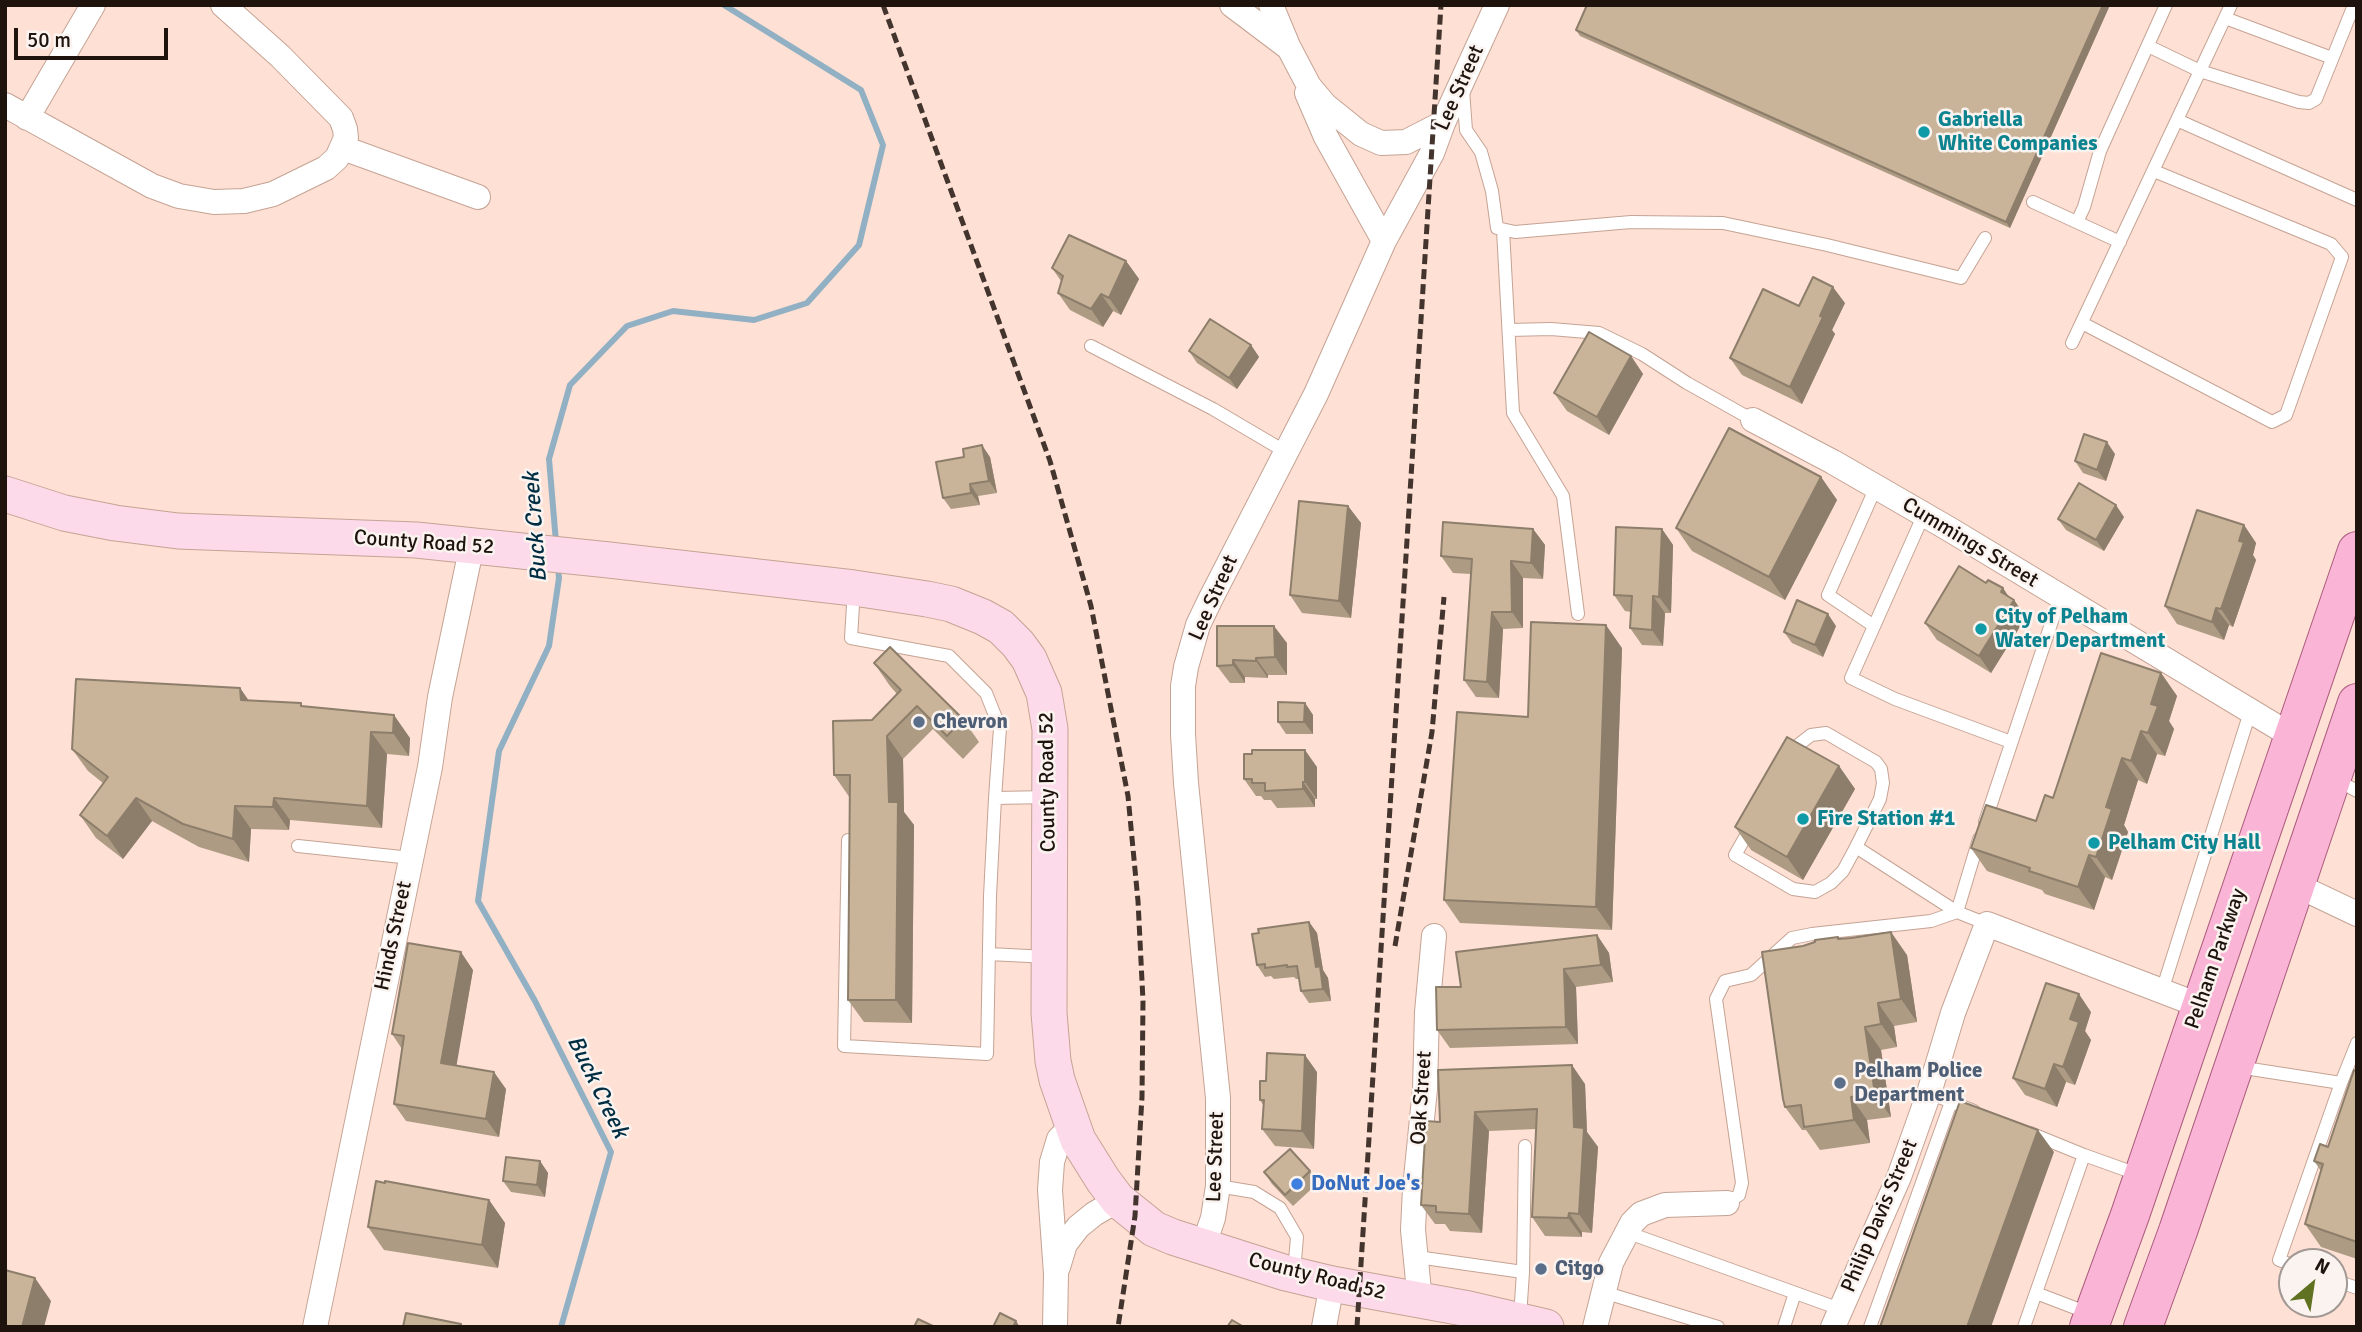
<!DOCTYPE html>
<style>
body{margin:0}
#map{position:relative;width:2362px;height:1332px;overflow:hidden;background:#fee0d4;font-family:Signika,sans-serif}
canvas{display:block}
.frame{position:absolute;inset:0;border:7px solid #1f130e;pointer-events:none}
.north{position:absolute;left:2278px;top:1248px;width:70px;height:70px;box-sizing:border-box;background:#faf3ef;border:2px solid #a29995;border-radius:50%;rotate:29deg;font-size:19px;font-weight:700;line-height:28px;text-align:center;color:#1f130e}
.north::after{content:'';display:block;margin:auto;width:24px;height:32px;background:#607221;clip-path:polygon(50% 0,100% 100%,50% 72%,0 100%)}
.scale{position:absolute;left:14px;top:28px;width:154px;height:32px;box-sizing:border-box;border:4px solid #1f130e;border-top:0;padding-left:9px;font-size:21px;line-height:24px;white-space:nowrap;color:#1f130e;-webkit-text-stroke:5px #faf3ef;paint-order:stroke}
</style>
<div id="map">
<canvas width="2362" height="1332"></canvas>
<div class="frame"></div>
<div class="north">N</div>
<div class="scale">50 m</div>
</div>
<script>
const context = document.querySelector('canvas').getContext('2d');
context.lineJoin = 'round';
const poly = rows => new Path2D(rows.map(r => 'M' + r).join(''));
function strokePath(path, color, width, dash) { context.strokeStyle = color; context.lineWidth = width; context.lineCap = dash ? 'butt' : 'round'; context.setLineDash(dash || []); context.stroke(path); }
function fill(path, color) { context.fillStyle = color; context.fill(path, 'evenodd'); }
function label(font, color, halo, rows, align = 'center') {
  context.font = font + ' Signika,sans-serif'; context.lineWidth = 5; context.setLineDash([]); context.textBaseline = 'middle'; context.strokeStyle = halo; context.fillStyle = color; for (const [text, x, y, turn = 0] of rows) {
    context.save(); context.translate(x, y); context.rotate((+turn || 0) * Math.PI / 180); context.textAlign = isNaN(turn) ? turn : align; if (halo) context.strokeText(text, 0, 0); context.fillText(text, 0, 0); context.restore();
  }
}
strokePath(poly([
 [556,542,549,459,570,385,627,326,673,311,754,320,807,303,859,245,883,145,861,90,724,5],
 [558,567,559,578,549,646,499,751,478,901,535,1001,611,1152,561,1327]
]), '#91b0c3', 6);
const lane = poly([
 [2225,18,2332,58],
 [2148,46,2200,71,2299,102,2309,103,2316,99,2354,5],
 [1463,90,1466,130,1481,152,1492,191,1497,228,1515,232,1631,222,1723,223,1827,245,1961,278,1985,238],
 [2177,120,2357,200],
 [2033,202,2120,242],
 [2077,222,2084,207,2100,151,2166,5],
 [1503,230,1513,413,1563,496,1578,614],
 [2082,323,2272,422,2286,415,2342,257,2331,244,2154,171],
 [1509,330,1551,329,1599,333,1642,354,1687,383,1753,420],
 [2072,343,2231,5],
 [1091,346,1213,409,1286,452],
 [1924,514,1851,678,1895,699,2011,742],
 [854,589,851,638,949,656,986,693,1000,728,995,798,1049,797],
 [1874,626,1828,595,1876,487],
 [1791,756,1797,746,1811,735,1826,733,1876,762,1881,769,1883,783,1880,799,1856,847,1957,912],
 [2335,779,2357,791],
 [1985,822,2060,597],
 [1751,827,1735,855,1793,889,1815,892,1831,883,1843,871,1856,847],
 [1979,839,1957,912,1987,924],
 [848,840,844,1046,987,1054,990,896,995,798],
 [298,846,411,858],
 [989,954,1048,957],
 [2162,991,2250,712],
 [2238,1067,2341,1083,2279,1260,2292,1265],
 [2341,1083,2357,1043],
 [1929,1093,1974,1111],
 [2084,1155,2140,1175],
 [1218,1186,1254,1192,1280,1208,1297,1237,1294,1272],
 [1727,1203,1739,1195,1742,1183,1716,999,1725,981,1751,975,1792,938,1812,934,1931,921,1957,912],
 [1626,1232,1840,1309],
 [1417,1257,1523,1272,1525,1146],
 [2334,1280,2357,1288],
 [1603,1292,1718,1327],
 [2036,1293,2091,1314],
 [1520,1317,1523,1272],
 [1784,1327,1795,1293],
 [1870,1327,1951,1102],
 [2024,1327,2084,1155,2030,1133]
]);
const street = poly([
 [1232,5,1289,48,1309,86,1325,105,1361,134,1381,143,1406,142,1443,123],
 [1271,5,1288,46],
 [1307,93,1326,137,1384,241],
 [5,105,152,186,179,196,214,202,244,201,273,194,326,168,337,158,346,138,345,129,341,118,280,56,223,5],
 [27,118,93,5],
 [343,148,478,197],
 [1753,420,1833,462,1949,529,2292,736],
 [2296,885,2357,914],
 [1203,1247,1213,1218,1218,1186,1218,1098,1186,783,1183,734,1183,686,1186,667,1198,625,1210,600,1316,394,1384,241,1432,153,1443,123,1497,5],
 [1058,1267,1065,1244,1078,1227,1094,1214,1118,1200],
 [1420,1301,1413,1230,1415,1188,1425,1089,1427,1012,1434,936],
 [315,1327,430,767,440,697,472,545],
 [1055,1327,1056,1274,1050,1190,1052,1162,1059,1139,1072,1126],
 [1324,1327,1332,1284],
 [1595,1327,1611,1263,1632,1223,1641,1214,1665,1205,1727,1203],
 [1833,1327,1899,1177,1929,1093,1953,1013,1987,924,2201,1006]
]);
const secondary = poly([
 [5,494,64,513,115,523,178,531,416,540,609,560,854,588,927,599,951,604,983,617,1001,627,1018,644,1029,659,1044,693,1050,729,1049,1013,1053,1061,1057,1080,1078,1140,1103,1180,1118,1200,1154,1229,1173,1237,1286,1273,1332,1284,1469,1309,1546,1327]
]);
const primary = poly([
 [2089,1327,2130,1215,2357,551],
 [2143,1327,2178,1231,2357,703]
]);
strokePath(lane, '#c5a394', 14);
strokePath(street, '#c5a394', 26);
strokePath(secondary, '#c5a394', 37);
strokePath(primary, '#ab5c7e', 40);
strokePath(lane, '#fff', 12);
strokePath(street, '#fff', 24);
strokePath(secondary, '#fddaea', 35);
strokePath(primary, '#fab5d6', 38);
strokePath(poly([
 [883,5,1050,461,1091,606,1128,796,1138,901,1143,1001,1142,1097,1135,1216,1118,1327],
 [1395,946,1432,732,1444,597],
 [1357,1327,1441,5]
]), '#43342e', 5, [10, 5]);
fill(poly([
 [1587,5,2110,5,2010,228,1580,36,1576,30],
 [1126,261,1139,279,1121,315,1113,311,1103,327,1070,310,1058,293,1061,281,1052,268],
 [1845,303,1832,330,1835,334,1802,404,1742,375,1730,358],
 [1251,345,1259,357,1237,389,1197,363,1189,351],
 [1631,356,1643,374,1609,435,1567,411,1554,393],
 [2115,454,2106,481,2083,473,2075,461],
 [990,457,997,493,978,496,980,505,951,509,943,498],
 [1821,477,1837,500,1785,600,1692,551,1676,528],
 [1348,506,1361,523,1351,618,1302,613,1290,595],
 [2124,517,2104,551,2066,530,2058,519],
 [2244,525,2256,543,2253,555,2256,560,2233,627,2229,625,2224,640,2177,624,2165,606],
 [1533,529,1545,545,1543,579,1523,578,1523,628,1503,629,1499,698,1476,697,1464,680,1471,574,1453,573,1441,556],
 [1662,529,1673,545,1671,613,1665,613,1663,646,1642,645,1630,628,1631,612,1625,611,1614,595],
 [1986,583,2003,588,2009,597,2014,600,2026,617,1991,673,1937,640,1925,623],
 [1836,626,1823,657,1792,643,1784,632],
 [1287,643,1287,675,1268,675,1268,678,1245,677,1245,683,1230,683,1217,666],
 [1622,648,1612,930,1460,923,1444,900,1528,717],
 [874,663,963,719,979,742,963,759,933,729,903,759,904,812,914,825,912,1023,864,1022,848,1000,850,798,834,775,872,720,897,694,890,686],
 [2161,673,2177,696,2169,721,2174,729,2165,756,2157,754,2147,784,2138,780,2124,825,2128,832,2112,880,2105,877,2094,910,2045,894,2042,890,1987,871,1971,848,2036,821,2053,798],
 [240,688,249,701,301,703,303,707,410,738,409,756,387,754,382,828,290,820,289,830,251,829,249,862,199,847,152,821,123,859,96,838,80,815,103,783,88,771,72,749],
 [1305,703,1313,715,1313,734,1286,734,1278,722],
 [1839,766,1855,789,1803,880,1751,850,1735,827],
 [1317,767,1317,799,1315,799,1315,807,1277,808,1271,800,1264,800,1261,796,1256,796,1244,779],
 [1309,922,1317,933,1323,970,1328,978,1331,1001,1309,1003,1301,991,1299,979,1296,979,1294,977,1274,979,1271,976,1265,977,1257,965],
 [1597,935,1609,953,1613,982,1576,987,1578,1044,1450,1048,1437,1030,1461,987],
 [1838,937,1839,939,1907,955,1917,1022,1894,1026,1897,1047,1881,1050,1891,1117,1867,1120,1870,1143,1820,1150,1806,1130,1802,1130,1785,1107,1803,946],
 [473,970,456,1065,506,1089,499,1137,406,1121,394,1104,402,1049,392,1034],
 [2091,1012,2085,1031,2091,1040,2075,1085,2066,1082,2057,1107,2025,1095,2013,1078],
 [1438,1070,1585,1084,1587,1132,1598,1147,1592,1233,1582,1232,1582,1237,1545,1236,1532,1217,1536,1129,1489,1131,1482,1233,1450,1231,1445,1224,1435,1224,1421,1205,1440,1122],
 [2357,1071,2357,1259,2321,1247,2305,1224,2321,1171,2314,1161,2328,1147],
 [1317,1072,1314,1149,1275,1146,1262,1129,1263,1105,1260,1100],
 [540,1161,548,1173,545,1197,511,1192,503,1181],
 [1310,1171,1318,1183,1293,1206,1272,1184,1264,1172],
 [489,1200,505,1223,498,1268,384,1250,368,1227]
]), '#ad9b84');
fill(poly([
 [2103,5,2110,5,2010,228,2006,222],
 [1126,261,1139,279,1121,315,1109,298],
 [1833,287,1845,303,1832,330,1835,334,1802,404,1790,387,1820,316],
 [1101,294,1113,311,1103,327,1091,309],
 [1251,345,1259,357,1237,389,1229,378],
 [1631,356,1643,374,1609,435,1597,417],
 [2107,442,2115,454,2106,481,2097,470],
 [982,445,990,457,997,493,989,481],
 [1821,477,1837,500,1785,600,1769,577],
 [970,484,978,496,980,505,971,493],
 [2116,505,2124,517,2104,551,2096,540],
 [1348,506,1361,523,1351,618,1339,601],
 [2244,525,2256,543,2253,555,2256,560,2233,627,2221,609],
 [1533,529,1545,545,1543,579,1531,563],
 [1662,529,1673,545,1671,613,1659,597],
 [1511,561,1523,578,1523,628,1512,612],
 [2003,588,2012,602,2014,600,2026,617,1991,673,1979,656,2001,592],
 [1653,596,1665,613,1663,646,1652,630],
 [2216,608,2229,625,2224,640,2212,622],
 [1492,612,1503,629,1499,698,1487,682],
 [1828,614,1836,626,1823,657,1815,645],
 [1606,625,1622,648,1612,930,1596,907],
 [1274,626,1287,643,1287,675,1275,657],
 [1256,658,1268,675,1268,678,1256,661],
 [1233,660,1245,677,1245,683,1233,665],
 [2161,673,2177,696,2169,721,2174,729,2165,756,2148,733,2151,704],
 [240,688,256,711,241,700],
 [1305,703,1313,715,1313,734,1304,722],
 [394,715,410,738,409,756,393,733],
 [2141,731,2157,754,2147,784,2131,761],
 [371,732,387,754,382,828,367,806],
 [887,736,903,759,904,812,914,825,912,1023,896,1000],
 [1305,750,1317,767,1317,799,1305,782],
 [2122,758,2138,780,2124,825,2128,832,2112,880,2096,857,2106,807],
 [1839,766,1855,789,1803,880,1787,857],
 [1303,782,1315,799,1315,807,1303,789],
 [136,798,152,821,123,859,107,836],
 [274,798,290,820,289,830,273,807],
 [235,806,251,829,249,862,233,839],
 [2089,855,2105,877,2094,910,2078,887],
 [1309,922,1317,933,1323,970,1328,978,1331,1001,1323,989,1316,967],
 [1891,932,1907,955,1917,1022,1901,999],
 [1597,935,1609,953,1613,982,1601,965],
 [461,952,473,970,454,1080,441,1063],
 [1564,969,1576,987,1578,1044,1566,1027],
 [2079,994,2091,1012,2085,1031,2091,1040,2075,1085,2063,1067,2070,1019],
 [1878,1003,1894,1026,1897,1047,1881,1024],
 [1865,1027,1881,1050,1891,1117,1875,1094],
 [1305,1055,1317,1072,1314,1149,1302,1131],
 [2054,1064,2066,1082,2057,1107,2045,1089],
 [1572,1065,1585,1084,1587,1132,1598,1147,1592,1233,1579,1214],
 [494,1072,506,1089,499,1137,486,1119],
 [1851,1097,1867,1120,1870,1143,1854,1120],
 [1475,1112,1489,1131,1482,1233,1469,1214],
 [2038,1130,2054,1152,1991,1327,1967,1327],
 [540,1161,548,1173,545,1197,537,1185],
 [489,1200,505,1223,498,1268,482,1245],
 [1569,1213,1582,1232,1582,1237,1568,1218],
 [35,1278,51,1301,44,1327,22,1327],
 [1016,1321,1020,1327,1013,1327]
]), '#8d7e6b');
const building = poly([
 [1587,5,2103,5,2006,222,1576,30,1587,5],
 [1069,235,1126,261,1109,298,1101,294,1091,309,1058,293,1063,276,1052,268,1069,235],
 [1813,277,1833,287,1820,316,1823,317,1790,387,1730,358,1763,289,1799,306,1813,277],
 [1210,319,1251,345,1229,378,1189,351,1210,319],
 [1589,332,1631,356,1597,417,1554,393,1589,332],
 [1729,428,1821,477,1769,577,1676,528,1729,428],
 [2084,434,2107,442,2097,470,2075,461,2084,434],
 [982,445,989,481,970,484,971,493,943,498,936,462,964,457,963,449,982,445],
 [2079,483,2116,505,2096,540,2058,519,2079,483],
 [1299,501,1348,506,1339,601,1290,595,1299,501],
 [2197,510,2244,525,2239,541,2244,542,2221,609,2216,608,2212,622,2165,606,2197,510],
 [1443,522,1533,529,1531,563,1511,561,1512,612,1492,612,1487,682,1464,680,1472,559,1441,556,1443,522],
 [1616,527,1662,529,1659,597,1653,596,1652,630,1630,628,1632,596,1614,595,1616,527],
 [1959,566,1986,583,1988,580,2003,588,2001,592,2014,600,1979,656,1925,623,1959,566],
 [1797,600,1828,614,1815,645,1784,632,1797,600],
 [1531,622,1606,625,1596,907,1444,900,1457,712,1528,717,1531,622],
 [1217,626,1274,626,1275,657,1256,658,1256,661,1233,660,1233,665,1217,666,1217,626],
 [890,647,963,719,947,736,917,706,887,736,889,802,898,802,896,1000,848,1000,850,775,834,775,833,721,872,720,901,690,874,663,890,647],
 [2101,653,2161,673,2151,704,2158,706,2148,733,2141,731,2131,761,2122,758,2106,807,2112,809,2096,857,2089,855,2078,887,2029,871,2030,868,1971,848,1986,805,2036,821,2045,795,2053,798,2101,653],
 [76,679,240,688,241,700,301,703,301,706,394,715,393,733,371,732,367,806,274,798,273,807,235,806,233,839,183,824,136,798,107,836,80,815,108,777,72,749,76,679],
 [1278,702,1305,703,1304,722,1278,722,1278,702],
 [1787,737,1839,766,1787,857,1735,827,1787,737],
 [1252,750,1305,750,1305,782,1303,782,1303,789,1265,791,1265,783,1252,783,1252,779,1244,779,1244,754,1252,754,1252,750],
 [1309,922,1316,967,1320,966,1323,989,1301,991,1297,966,1287,967,1287,965,1265,968,1265,964,1257,965,1252,934,1259,933,1258,929,1309,922],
 [1891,932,1901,999,1878,1003,1881,1024,1865,1027,1875,1094,1851,1097,1854,1120,1804,1127,1801,1105,1785,1107,1783,1099,1762,952,1803,946,1815,942,1815,940,1838,937,1838,939,1851,938,1891,932],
 [1597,935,1601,965,1564,969,1566,1027,1437,1030,1436,987,1461,987,1456,952,1597,935],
 [408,943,461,952,441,1063,494,1072,486,1119,394,1104,404,1036,392,1034,408,943],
 [2046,983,2079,994,2070,1019,2079,1022,2063,1067,2054,1064,2045,1089,2013,1078,2046,983],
 [1267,1053,1305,1055,1302,1131,1262,1129,1264,1100,1260,1100,1260,1081,1266,1081,1267,1053],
 [1572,1065,1574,1127,1584,1128,1579,1214,1569,1213,1568,1218,1532,1217,1537,1109,1475,1112,1469,1214,1436,1212,1436,1206,1421,1205,1426,1121,1440,1122,1438,1070,1572,1065],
 [2354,1070,2357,1071,2357,1242,2305,1224,2323,1164,2314,1161,2320,1144,2328,1147,2354,1070],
 [1960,1101,2038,1130,1967,1327,1880,1327,1960,1101],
 [1290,1149,1310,1171,1285,1195,1264,1172,1290,1149],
 [506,1157,540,1161,537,1185,503,1181,506,1157],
 [376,1181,385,1183,385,1181,489,1200,482,1245,368,1227,376,1181],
 [5,1270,35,1278,22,1327,5,1327,5,1270],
 [406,1313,461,1324,461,1327,403,1327,406,1313],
 [1000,1313,1016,1321,1013,1327,993,1327,1000,1313],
 [918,1319,935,1327,914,1327,918,1319],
 [1232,1320,1244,1327,1227,1327,1232,1320]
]);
fill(building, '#c9b499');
strokePath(building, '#8d7e6b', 2);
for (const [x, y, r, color] of [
 [1924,132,7,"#0f9aa8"],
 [1981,629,7,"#0f9aa8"],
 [919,722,7,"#5c6f8a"],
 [1803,819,7,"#0f9aa8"],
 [2094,843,7,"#0f9aa8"],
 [1840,1083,7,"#5c6f8a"],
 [1297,1184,7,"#3f7fe0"],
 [1541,1269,7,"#5c6f8a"]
]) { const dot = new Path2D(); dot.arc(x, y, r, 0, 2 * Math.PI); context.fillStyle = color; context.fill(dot); strokePath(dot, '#faf3ef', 2.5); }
label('21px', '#1f130e', '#faf3ef', [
 ["Lee Street",1460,88,-66],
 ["County Road 52",424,543,4],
 ["Cummings Street",1970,543,31],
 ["Lee Street",1214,598,-66],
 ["County Road 52",1048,782,-91],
 ["Hinds Street",394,936,-78],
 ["Pelham Parkway",2216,959,-71],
 ["Oak Street",1422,1098,-86],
 ["Lee Street",1216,1157,-88],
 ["Philip Davis Street",1880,1216,-67],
 ["County Road 52",1317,1277,14]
]);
label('bold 21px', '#0d838f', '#faf3ef', [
 ["Gabriella",1938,120],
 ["White Companies",1938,144],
 ["City of Pelham",1995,617],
 ["Water Department",1995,641],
 ["Fire Station #1",1817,819],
 ["Pelham City Hall",2108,843]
], 'left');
label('bold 21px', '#4e5e75', '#faf3ef', [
 ["Chevron",933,722],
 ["Pelham Police",1854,1071],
 ["Department",1854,1095],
 ["Citgo",1555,1269]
], 'left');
label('bold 21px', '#366cbe', '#faf3ef', [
 ["DoNut Joe's",1311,1184]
], 'left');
label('italic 23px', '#012d42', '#faf3ef', [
 ["Buck Creek",536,527,-94],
 ["Buck Creek",597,1087,64]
]);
</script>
